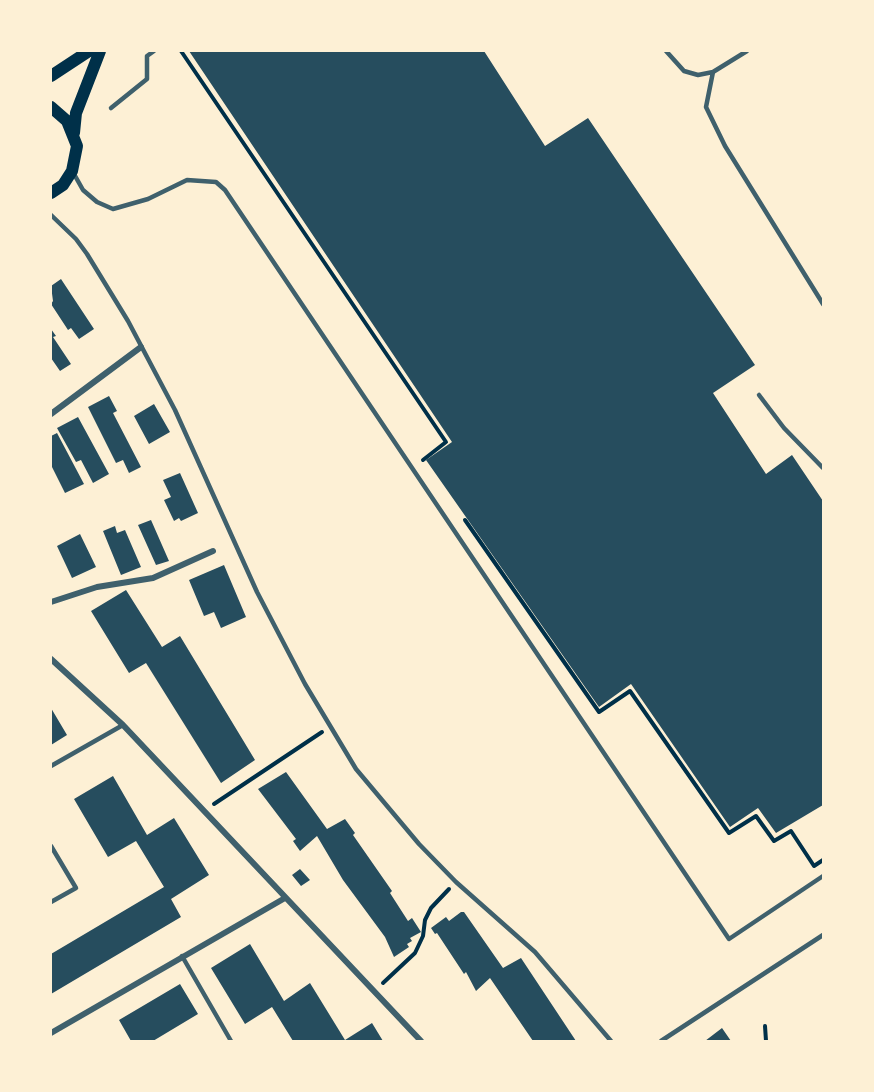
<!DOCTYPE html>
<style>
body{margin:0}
#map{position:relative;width:874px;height:1092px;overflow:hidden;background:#fdf0d5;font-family:Arial,sans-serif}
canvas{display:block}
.frame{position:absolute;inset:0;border:52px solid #fdf0d5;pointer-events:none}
</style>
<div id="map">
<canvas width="874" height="1092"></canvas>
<div class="frame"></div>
</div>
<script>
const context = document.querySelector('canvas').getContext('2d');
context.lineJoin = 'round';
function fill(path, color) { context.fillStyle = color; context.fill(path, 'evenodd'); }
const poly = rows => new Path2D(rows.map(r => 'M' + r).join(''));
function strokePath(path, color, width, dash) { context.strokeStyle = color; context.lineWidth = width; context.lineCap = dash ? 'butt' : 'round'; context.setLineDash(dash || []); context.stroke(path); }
fill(poly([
 [189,51,484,51,545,146,588,118,755,365,713,393,766,474,792,455,823,501,823,805,776,833,758,808,730,827,631,684,599,707,426,460,452,442],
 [61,279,94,329,79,339,71,328,68,330,51,304,53,301,51,286],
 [51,329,56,336,53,337,71,364,60,371,51,358],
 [109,396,117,411,113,413,141,467,129,473,123,460,116,463,88,407],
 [154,404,170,432,149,444,134,416],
 [78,417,109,474,93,483,81,460,76,462,57,428],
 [57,433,84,484,65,493,51,465,51,436],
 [180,473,198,513,181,521,179,518,174,521,164,500,171,497,163,480],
 [151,520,169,561,156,565,138,525],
 [115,526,117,533,125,530,141,567,121,575,103,531],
 [80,534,96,567,72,578,57,546],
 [224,565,246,617,221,628,214,612,204,616,189,580],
 [126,590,162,647,180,636,255,760,221,783,146,663,129,673,91,611],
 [51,708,67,735,51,745],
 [286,772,327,829,345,819,355,833,353,835,392,891,390,893,408,921,412,918,421,932,410,938,412,941,407,944,409,947,394,957,385,937,343,880,317,836,300,851,293,841,296,839,258,789],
 [113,776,147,835,174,818,209,875,171,899,181,917,51,994,51,954,164,887,136,841,108,857,74,799],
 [300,869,310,880,301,886,292,875],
 [461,912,464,912,503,968,521,958,576,1041,533,1041,490,978,476,991,466,972,464,974,437,933,435,934,431,928,446,917,449,921],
 [250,944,284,1001,310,983,345,1040,372,1023,383,1041,293,1041,272,1007,245,1024,211,968],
 [180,984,198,1014,153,1041,131,1041,119,1020],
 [722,1028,731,1041,705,1041]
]), '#264d5e');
strokePath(poly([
 [181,51,446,442,423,460],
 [465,520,599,712,630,691,729,833,756,816,774,841,791,831,814,866,823,860],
 [214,804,322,732],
 [383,983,415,953,423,936,425,920,431,908,449,889],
 [765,1026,766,1041]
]), '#003049', 4);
strokePath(poly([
 [666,51,684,71,698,75,713,72,747,51],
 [713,72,706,107,725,146,823,304],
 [111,108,147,79,147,56,154,51],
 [74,174,83,190,97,202,113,209,148,199,187,180,216,182,225,190,729,939,823,876],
 [51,215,76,239,87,254,128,321,175,410,257,592,305,684,356,769,419,844,456,882,535,952,611,1041],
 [759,395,784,428,823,468],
 [51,766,123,725],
 [51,846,76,888,51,902],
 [182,956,231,1041],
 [661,1041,823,935]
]), '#3f606c', 4.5);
strokePath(poly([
 [51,414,141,347],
 [51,602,97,587,153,578,213,551],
 [51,659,123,725,421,1041],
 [51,1033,285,898]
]), '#3f606c', 6);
strokePath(poly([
 [51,76,89,51],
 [51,107,67,121,77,146,72,171,63,185,51,193],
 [74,133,76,113,100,51]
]), '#003049', 12);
</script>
